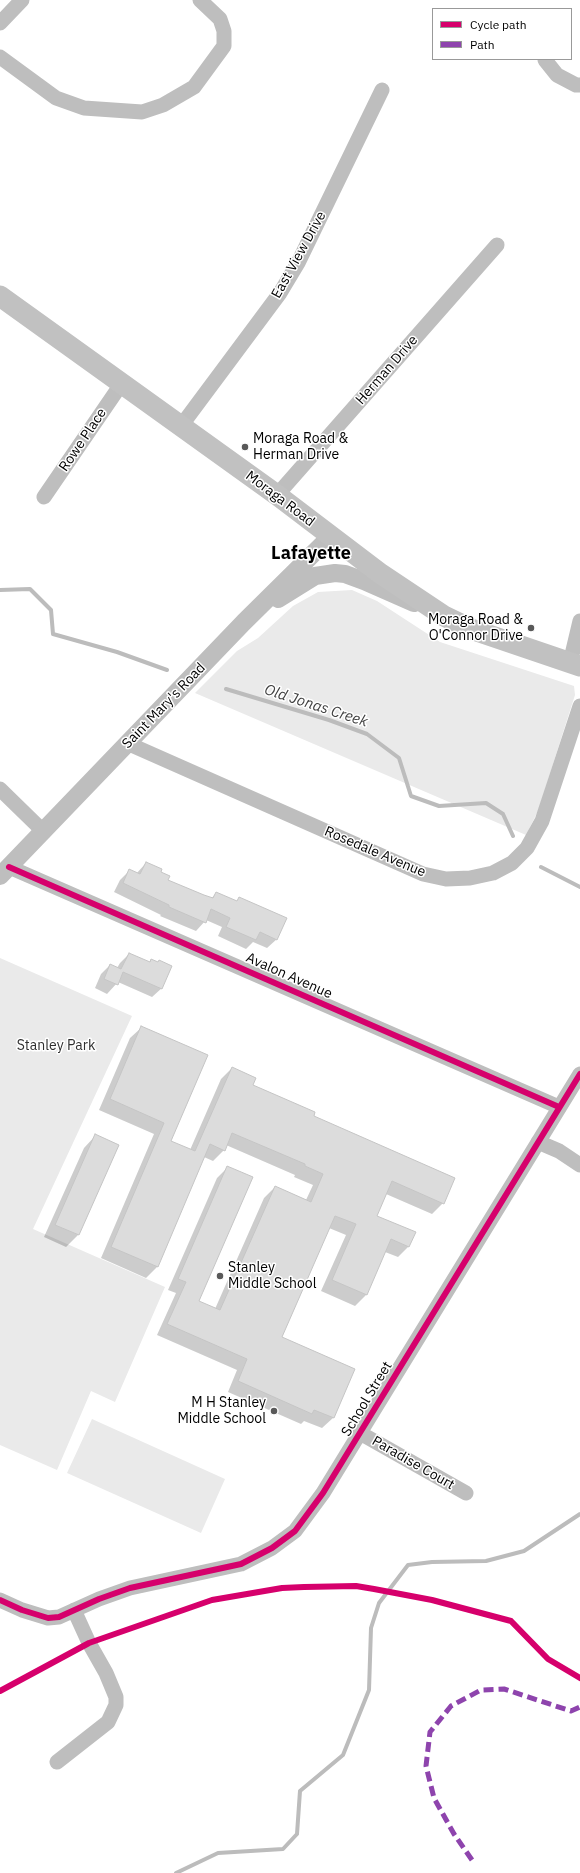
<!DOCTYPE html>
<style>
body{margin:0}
#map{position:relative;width:580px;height:1873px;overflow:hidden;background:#fff;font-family:"IBM Plex Sans",sans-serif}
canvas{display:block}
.legend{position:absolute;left:432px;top:8px;width:140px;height:52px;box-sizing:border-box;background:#fff;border:1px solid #999;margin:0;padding:5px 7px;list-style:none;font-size:12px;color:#000}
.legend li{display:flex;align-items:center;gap:8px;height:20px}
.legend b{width:20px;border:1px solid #999}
</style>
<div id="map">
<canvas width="580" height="1873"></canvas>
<ul class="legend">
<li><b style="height:5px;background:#d6006c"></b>Cycle path</li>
<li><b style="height:5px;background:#8e44ad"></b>Path</li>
</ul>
</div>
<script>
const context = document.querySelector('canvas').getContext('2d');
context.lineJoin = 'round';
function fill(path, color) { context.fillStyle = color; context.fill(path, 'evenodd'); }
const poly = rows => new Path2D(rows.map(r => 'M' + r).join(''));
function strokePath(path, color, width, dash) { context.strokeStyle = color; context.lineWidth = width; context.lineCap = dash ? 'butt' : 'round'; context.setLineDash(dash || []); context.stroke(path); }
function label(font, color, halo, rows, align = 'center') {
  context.font = font + ' "IBM Plex Sans",sans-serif'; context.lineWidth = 3; context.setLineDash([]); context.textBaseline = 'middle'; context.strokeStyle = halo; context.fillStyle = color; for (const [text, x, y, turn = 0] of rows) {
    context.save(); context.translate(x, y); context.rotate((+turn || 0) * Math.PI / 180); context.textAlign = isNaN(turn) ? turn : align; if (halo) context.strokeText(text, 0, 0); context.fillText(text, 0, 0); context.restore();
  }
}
fill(poly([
 [352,590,377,601,440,642,574,686,575,695,538,811,526,835,195,693,237,651,258,638,293,606,318,592],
 [0,958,132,1016,33,1229,165,1287,115,1402,91,1391,57,1470,0,1445],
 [92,1419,225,1479,201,1533,67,1473]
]), '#eaeaea');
fill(poly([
 [146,863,167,880,211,899,216,893,236,902,239,899,277,939,267,948,253,942,246,949,218,936,222,927,206,920,196,931,160,916,161,915,114,892,120,880,129,871,136,874],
 [129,954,149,963,151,960,162,988,152,997,118,982,107,994,95,988,101,974,110,965,117,968,120,963],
 [141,1028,170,1141,190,1150,221,1079,232,1068,252,1086,312,1116,443,1203,432,1214,386,1194,376,1217,409,1246,398,1257,385,1252,366,1295,355,1306,321,1291,346,1235,329,1228,281,1338,354,1369,333,1418,322,1428,304,1421,301,1424,228,1392,237,1370,157,1335,176,1293,168,1290,217,1178,228,1167,198,1301,215,1309,264,1198,275,1187,306,1200,313,1185,294,1177,295,1175,226,1145,224,1150,213,1161,204,1157,157,1267,146,1278,101,1258,154,1134,99,1110,130,1038],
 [96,1135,118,1145,78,1235,66,1247,44,1237,84,1148]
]), '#0003');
strokePath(poly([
 [0,590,30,589,51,610,53,634,117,652,167,670],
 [226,689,329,720,367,734,399,758,411,796,439,806,486,803,503,814,513,836],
 [541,867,580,887],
 [176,1873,218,1853,283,1849,297,1834,300,1791,343,1755,369,1690,371,1628,379,1603,408,1565,432,1562,486,1561,524,1551,580,1514]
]), '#bcbcbc', 4);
const building = poly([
 [146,862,162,869,161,872,170,876,168,880,204,895,213,898,216,892,237,901,239,897,287,918,277,940,260,932,256,940,226,927,230,918,211,909,206,923,169,907,169,905,123,883,129,869,140,874,146,862],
 [129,953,150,962,151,959,158,962,159,960,172,966,162,989,123,972,118,985,104,979,110,964,121,969,129,953],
 [141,1026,208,1055,171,1141,195,1151,232,1067,256,1078,253,1085,315,1112,314,1116,455,1178,444,1204,392,1181,377,1216,416,1232,409,1247,391,1239,367,1295,332,1280,356,1224,335,1216,282,1337,355,1369,334,1418,314,1410,312,1414,238,1381,247,1359,167,1324,186,1282,178,1279,227,1166,253,1177,199,1301,220,1310,275,1186,311,1202,323,1174,305,1166,305,1164,232,1133,225,1151,210,1144,158,1267,111,1247,164,1123,110,1099,141,1026],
 [95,1134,119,1145,79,1235,55,1225,95,1134]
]);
fill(building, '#dcdcdc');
strokePath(building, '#c5c5c5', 1);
strokePath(poly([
 [0,23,22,0],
 [0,57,56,98,84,108,142,112,163,105,194,87,224,46,224,31,220,19,200,0],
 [545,60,557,75,576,85,580,85],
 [181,426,280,293,298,263,382,90],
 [277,495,497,245],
 [44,497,122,383],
 [570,663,580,621],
 [129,744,423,874,446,879,470,878,493,873,512,863,527,848,542,821,580,706],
 [0,789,44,832],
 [9,867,559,1107],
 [538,1142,559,1151,580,1165],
 [360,1433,466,1493],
 [0,1600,22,1610,48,1618,59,1617,99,1599,130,1588,241,1564,272,1548,295,1531,323,1493,580,1074],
 [57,1762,108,1722,116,1705,116,1697,106,1673,89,1643,74,1610]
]), '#bebebe', 15);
strokePath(poly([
 [278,599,315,576,335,573,345,574,364,581,414,603],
 [0,876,244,622,330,537]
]), '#bebebe', 18);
strokePath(poly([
 [0,296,277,495,381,574,444,616,471,629,580,666]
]), '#c1c1c1', 21);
strokePath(poly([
 [472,1860,454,1834,434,1798,426,1766,430,1732,451,1706,481,1690,504,1689,571,1711,580,1707]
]), '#8e44ad', 5, [10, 5]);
strokePath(poly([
 [9,867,559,1107],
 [0,1600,22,1610,48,1618,59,1617,99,1599,130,1588,241,1564,272,1548,295,1531,323,1493,580,1074],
 [0,1691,89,1643,212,1600,282,1588,304,1587,356,1586,374,1589,432,1600,511,1621,548,1659,580,1678]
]), '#d6006c', 6);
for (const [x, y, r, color] of [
 [245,447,4,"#595959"],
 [531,628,4,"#595959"],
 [220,1276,4,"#595959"],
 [274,1411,4,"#595959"]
]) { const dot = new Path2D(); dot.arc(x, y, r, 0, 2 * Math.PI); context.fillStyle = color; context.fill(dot); strokePath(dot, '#fff', 1.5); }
label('14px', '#000', '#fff', [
 ["East View Drive",299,255,-61],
 ["Herman Drive",387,370,-49],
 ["Rowe Place",83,440,-56],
 ["Moraga Road",280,499,37],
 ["Saint Mary's Road",164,706,-46],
 ["Rosedale Avenue",375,852,23],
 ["Avalon Avenue",289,976,24],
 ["School Street",367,1399,-59],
 ["Paradise Court",413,1463,30]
]);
label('14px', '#000', '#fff', [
 ["Moraga Road &",253,439],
 ["Herman Drive",253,455],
 ["Moraga Road &",523,620,"right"],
 ["O'Connor Drive",523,636,"right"],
 ["Stanley",228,1268],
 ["Middle School",228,1284],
 ["M H Stanley",266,1403,"right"],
 ["Middle School",266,1419,"right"]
], 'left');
label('14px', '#2f2f2f', '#fff', [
 ["Stanley Park",56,1046]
]);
label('italic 15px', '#404040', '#fff', [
 ["Old Jonas Creek",316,706,18]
]);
label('bold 18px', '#000', '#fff', [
 ["Lafayette",311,554]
]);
</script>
